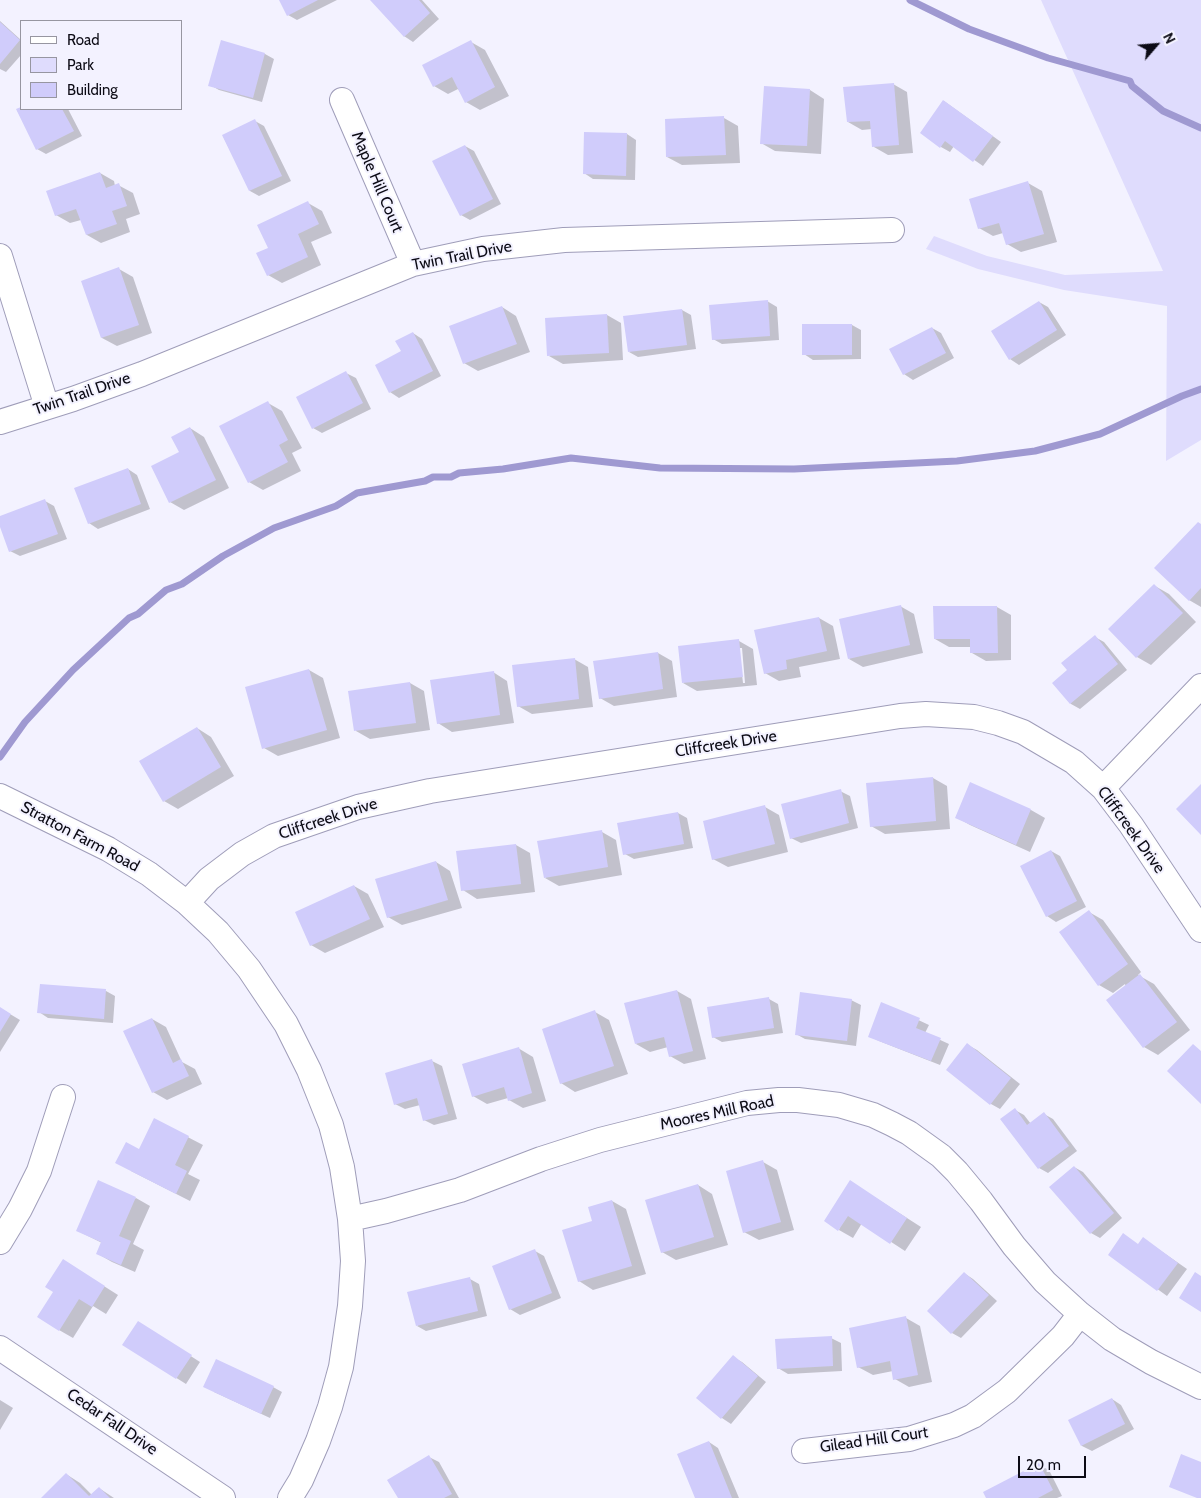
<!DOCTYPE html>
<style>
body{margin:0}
#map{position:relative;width:1201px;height:1498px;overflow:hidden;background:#f3f2ff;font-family:Cabin,sans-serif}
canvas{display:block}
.legend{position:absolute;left:20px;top:20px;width:162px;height:90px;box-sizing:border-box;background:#f3f2ff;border:1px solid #9796a1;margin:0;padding:6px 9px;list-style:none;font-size:15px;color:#0c0b15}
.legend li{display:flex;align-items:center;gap:10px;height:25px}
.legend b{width:25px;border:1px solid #9796a1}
.north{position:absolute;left:1131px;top:20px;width:50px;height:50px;-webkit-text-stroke:4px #f3f2ff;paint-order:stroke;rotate:63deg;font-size:14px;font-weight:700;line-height:20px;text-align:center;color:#0c0b15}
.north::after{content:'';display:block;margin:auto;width:18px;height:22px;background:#0c0b15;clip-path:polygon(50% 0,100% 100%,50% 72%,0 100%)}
.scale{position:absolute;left:1018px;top:1456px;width:68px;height:22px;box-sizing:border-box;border:2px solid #0c0b15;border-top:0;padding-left:6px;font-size:15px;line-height:18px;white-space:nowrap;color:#0c0b15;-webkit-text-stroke:4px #f3f2ff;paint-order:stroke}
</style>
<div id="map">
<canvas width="1201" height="1498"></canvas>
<ul class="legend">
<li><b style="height:6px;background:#fff"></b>Road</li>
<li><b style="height:14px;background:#dfdcfd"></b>Park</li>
<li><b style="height:14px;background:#d0ccfb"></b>Building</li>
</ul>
<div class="north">N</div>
<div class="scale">20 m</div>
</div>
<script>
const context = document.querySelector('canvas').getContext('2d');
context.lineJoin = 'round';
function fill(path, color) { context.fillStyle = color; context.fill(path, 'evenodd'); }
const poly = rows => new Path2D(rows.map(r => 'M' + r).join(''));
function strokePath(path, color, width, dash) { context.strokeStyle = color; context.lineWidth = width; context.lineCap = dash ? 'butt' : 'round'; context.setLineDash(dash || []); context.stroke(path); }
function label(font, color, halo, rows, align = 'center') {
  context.font = font + ' Cabin,sans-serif'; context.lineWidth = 4; context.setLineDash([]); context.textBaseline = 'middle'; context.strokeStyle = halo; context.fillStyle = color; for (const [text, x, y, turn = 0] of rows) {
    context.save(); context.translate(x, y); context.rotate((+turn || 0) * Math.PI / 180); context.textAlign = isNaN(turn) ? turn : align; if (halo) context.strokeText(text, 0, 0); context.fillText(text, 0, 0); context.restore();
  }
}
fill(poly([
 [1041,0,1201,0,1201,440,1166,461,1167,306,1064,290,978,269,926,249,934,236,987,256,1065,275,1163,271]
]), '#dfdcfd');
fill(poly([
 [280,0,337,0,297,20,288,15],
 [371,0,422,0,439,19,413,42,404,36],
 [0,21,21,40,21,55,6,72,0,69],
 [222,42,265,54,274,59,262,102,219,90,210,85],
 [471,42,485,50,509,96,480,110,466,102,458,89,448,94,434,86],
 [893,84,907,92,913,153,888,155,874,147,872,129,862,130,848,122],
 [810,90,824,99,821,154,775,151,761,143],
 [944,101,1001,142,983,166,954,146,950,152,941,147],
 [21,108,68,109,82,136,46,154,37,149,17,110],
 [724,118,738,126,740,163,682,165,667,157],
 [255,121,264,126,291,181,259,196,250,191,223,136],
 [627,134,636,140,635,180,593,179,584,173],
 [465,146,474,151,501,204,470,220,461,215],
 [100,173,114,181,115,186,118,185,133,193,140,214,126,219,130,232,101,243,87,235,81,220,70,223,56,215],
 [1028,183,1042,191,1057,242,1021,252,1007,244,1003,233,993,236,979,228],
 [308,203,322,211,332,233,311,242,321,265,282,283,268,275,269,248],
 [119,269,133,277,152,333,117,346,102,338,82,282],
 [767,301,777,307,779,340,722,344,713,339],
 [1039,302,1048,307,1066,335,1019,365,1010,359],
 [502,307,516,316,530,352,478,371,464,363],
 [682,310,691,315,696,349,638,357,629,352],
 [607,315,621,323,623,360,563,364,549,356],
 [852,325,861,330,861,359,813,360,804,354],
 [932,328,941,333,954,358,913,380,904,374],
 [413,333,422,339,441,376,399,398,390,392,402,352],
 [346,373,356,378,371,409,322,433,313,428],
 [268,403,282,411,302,448,292,453,301,471,263,490,249,482],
 [190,428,204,437,229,488,184,510,170,502,181,453],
 [128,469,137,475,150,509,98,529,89,523],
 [45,501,54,506,67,539,20,556,10,551,0,523,0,517],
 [1201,525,1201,607,1189,600],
 [1155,586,1169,594,1196,622,1151,665,1137,657,1110,629],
 [900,606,914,614,923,653,863,667,849,659],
 [997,607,1011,615,1011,660,986,661,972,653,972,647,949,647,935,639],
 [819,618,833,626,840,659,799,667,801,677,779,681,765,673],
 [1095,637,1104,642,1127,670,1080,709,1071,704,1054,683,1069,670],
 [739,641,753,649,757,685,697,691,683,683],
 [739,648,742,648,745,683,743,683],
 [658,653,672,661,677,697,614,706,600,698],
 [574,659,588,667,593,707,532,714,518,706],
 [309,670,323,678,340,738,278,756,264,748],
 [493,672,507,681,514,723,452,732,438,723],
 [410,683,424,691,430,730,370,739,356,731,350,692],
 [197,728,211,737,234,776,178,809,164,801],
 [933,778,947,786,950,829,885,834,871,826,867,784],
 [971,784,1031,810,1045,818,1030,852,970,825,956,817],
 [840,791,850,796,858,828,801,843,791,838],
 [765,807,779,815,788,852,728,867,713,859],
 [678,813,687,818,693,848,634,859,625,854],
 [602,832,616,840,622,875,559,886,545,878],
 [516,845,530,853,535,892,477,899,463,890],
 [1051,851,1060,856,1086,907,1056,922,1047,916],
 [436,862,450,871,462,908,402,925,388,917],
 [354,886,368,894,384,927,325,953,311,945],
 [1089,912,1103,920,1141,972,1138,975,1154,984,1190,1030,1158,1055,1144,1047,1125,984,1113,993,1099,985],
 [106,991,115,996,113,1023,48,1018,39,1012],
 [677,991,691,999,706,1059,684,1064,670,1056,668,1047,650,1052,636,1044],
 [769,999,778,1004,783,1033,722,1042,713,1037],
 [851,1000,861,1005,856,1046,805,1039,796,1034],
 [882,1003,929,1025,925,1033,949,1044,940,1065,879,1041,869,1036],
 [0,1008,20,1020,0,1052],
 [595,1012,609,1020,628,1074,575,1092,561,1083],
 [152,1019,166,1027,182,1062,195,1069,202,1084,167,1100,153,1092],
 [968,1045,977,1050,1020,1084,1000,1109,991,1104,948,1070],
 [518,1048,533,1057,546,1101,523,1108,509,1100,508,1098,487,1104,473,1096],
 [432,1061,442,1066,457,1119,434,1125,424,1120,420,1105,405,1109,395,1104],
 [1015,1110,1024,1115,1031,1124,1044,1114,1053,1119,1077,1151,1048,1173,1039,1168],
 [155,1120,203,1145,188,1174,200,1180,190,1201,131,1171],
 [763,1162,777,1170,794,1230,759,1240,744,1232],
 [1074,1167,1083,1172,1122,1218,1100,1238,1091,1233],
 [851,1182,921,1227,905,1251,862,1223,853,1238,839,1230],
 [698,1185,712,1194,728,1245,676,1260,662,1252],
 [136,1198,150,1206,133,1244,144,1250,135,1272,112,1262,98,1254,102,1243,78,1231],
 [612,1201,626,1209,646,1274,593,1290,579,1281],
 [1144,1239,1187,1269,1167,1296,1109,1254,1139,1245],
 [535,1251,544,1256,561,1298,520,1315,510,1309],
 [77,1269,118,1295,106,1314,93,1306,73,1338,59,1330],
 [964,1273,973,1279,997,1301,961,1338,952,1333],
 [470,1279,479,1284,487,1316,426,1331,417,1326],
 [906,1318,920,1326,932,1382,909,1387,895,1379,893,1371,873,1375,858,1367],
 [147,1328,200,1362,186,1384,124,1345],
 [831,1338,841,1343,842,1371,788,1374,778,1368],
 [733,1357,742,1362,766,1382,731,1424,722,1418,698,1398],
 [273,1387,282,1392,270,1418,214,1392],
 [1112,1399,1121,1405,1134,1429,1092,1451,1082,1446,1070,1421],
 [0,1400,13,1408,0,1430],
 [709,1442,718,1448,739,1498,696,1498],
 [429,1457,439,1462,459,1498,399,1498],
 [1039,1465,1049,1470,1062,1496,1057,1498,987,1498],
 [66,1474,80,1483,92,1495,99,1488,114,1498,43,1498]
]), '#0003');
strokePath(poly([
 [910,0,969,29,1048,58,1130,81,1132,86,1163,111,1201,128],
 [0,757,25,722,73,670,129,618,138,614,166,590,182,584,223,556,274,528,336,506,357,493,425,481,433,477,451,477,459,473,503,469,571,458,660,468,794,469,957,461,1035,451,1100,434,1182,396,1201,389]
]), '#9f99d1', 7);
fill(poly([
 [279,0,318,0,287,16],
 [370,0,419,0,430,13,404,37],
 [0,22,20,40,0,64],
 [221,40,265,53,253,98,208,86],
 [471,40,495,87,465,103,452,77,433,87,422,65],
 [894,83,899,145,872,147,870,121,847,122,843,87],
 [764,86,810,89,807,146,760,144],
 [943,100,993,136,973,162,945,141,940,148,920,133],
 [21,107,21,109,62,109,74,131,36,150,16,109],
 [724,116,726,155,666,157,665,119],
 [255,119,282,176,249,191,222,135],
 [584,132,627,133,626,176,583,174],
 [465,145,493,199,460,216,432,161],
 [100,172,106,188,119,183,127,206,112,211,117,224,86,235,76,209,55,216,46,191],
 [1028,181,1044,234,1006,245,999,223,978,229,969,199],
 [308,201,319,224,298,234,308,257,267,276,256,253,268,248,257,225],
 [119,267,139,325,101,338,81,281],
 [768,300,770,336,712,340,709,305],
 [1039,301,1057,330,1009,360,991,331],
 [502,306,517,344,463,364,449,326],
 [682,309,687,345,628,352,623,316],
 [607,314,609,353,547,356,545,318],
 [802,324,852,324,852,355,802,355],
 [932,327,946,353,903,375,889,349],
 [413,332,433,371,389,393,375,365,401,351,395,341],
 [346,371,363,403,312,429,296,397],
 [268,401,288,440,279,445,288,462,248,483,219,426],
 [190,427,216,480,169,503,151,466,179,452,171,437],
 [128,468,141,504,88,524,74,488],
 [45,499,58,534,9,552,0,527,0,516],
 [1198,522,1201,524,1201,588,1189,601,1154,568],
 [1154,584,1183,613,1136,658,1108,629],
 [901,605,910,645,848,659,839,619],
 [933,606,997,606,998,653,970,653,970,639,934,639],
 [819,617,827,651,786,660,787,669,764,674,754,630],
 [1095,635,1118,664,1070,704,1052,683,1067,670,1061,663],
 [739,639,743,677,682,683,678,646],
 [658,652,663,689,599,699,593,661],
 [575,658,579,699,517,707,512,665],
 [309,669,327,730,262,749,245,687],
 [494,671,500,715,437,724,430,680],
 [410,682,416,723,354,731,348,691],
 [197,727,221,767,163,802,139,761],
 [933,777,936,821,870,827,866,783],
 [970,782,1031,809,1016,845,955,818],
 [1201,784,1201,835,1176,809],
 [841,789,849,823,790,839,781,804],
 [765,805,775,844,712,860,703,821],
 [678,812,684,844,623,855,617,823],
 [602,830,608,867,544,878,537,841],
 [516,844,521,884,461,891,456,851],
 [1051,850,1077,901,1046,917,1020,866],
 [436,861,448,900,387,918,375,879],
 [354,885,370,919,310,946,295,912],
 [1089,910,1128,964,1098,986,1059,932],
 [1140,974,1177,1022,1143,1048,1106,1000],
 [40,984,106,989,104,1019,37,1013],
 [677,990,693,1051,669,1057,664,1037,635,1044,624,1003],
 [800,992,852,999,847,1041,795,1035],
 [769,997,774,1028,712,1038,707,1007],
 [881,1002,920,1018,916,1028,941,1038,931,1061,868,1037],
 [0,1007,11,1014,0,1032],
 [595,1010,614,1066,560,1084,542,1029],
 [152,1018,173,1063,181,1059,189,1076,152,1093,123,1031],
 [967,1043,1011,1078,990,1105,946,1070],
 [1193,1044,1201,1051,1201,1104,1167,1071],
 [519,1047,532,1093,508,1101,504,1087,472,1097,462,1064],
 [432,1059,448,1114,423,1121,417,1098,394,1105,385,1073],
 [1015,1108,1027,1125,1044,1112,1069,1146,1038,1169,1000,1119],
 [154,1118,189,1136,175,1165,187,1171,176,1194,115,1163,126,1142,139,1149],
 [763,1160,781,1222,743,1233,726,1171],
 [1074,1166,1114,1213,1090,1234,1049,1187],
 [98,1180,136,1197,119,1236,131,1241,121,1265,96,1254,101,1242,76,1231],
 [850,1180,907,1218,890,1244,848,1216,838,1231,824,1221],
 [698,1184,714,1237,661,1253,645,1200],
 [612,1200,632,1266,578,1282,562,1230,592,1221,588,1207],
 [1123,1233,1138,1244,1143,1237,1178,1263,1157,1291,1108,1255],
 [535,1249,552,1293,509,1310,492,1266],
 [63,1259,105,1286,92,1307,79,1299,59,1331,37,1317,53,1292,45,1287],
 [964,1272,989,1295,951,1334,927,1311],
 [1195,1272,1201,1276,1201,1312,1179,1298],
 [470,1277,478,1311,416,1326,407,1292],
 [906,1316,918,1375,893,1380,890,1361,857,1368,849,1328],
 [138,1321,192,1355,176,1379,122,1345],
 [832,1336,833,1366,777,1369,775,1339],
 [733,1355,758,1376,721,1419,696,1398],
 [216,1359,274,1386,261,1414,203,1387],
 [1112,1398,1125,1424,1081,1446,1068,1420],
 [709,1441,732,1498,695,1498,677,1454],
 [1181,1454,1201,1462,1201,1498,1197,1498,1169,1487],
 [429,1455,452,1494,444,1498,398,1498,387,1480],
 [1039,1463,1053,1490,1038,1498,986,1498,983,1492],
 [66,1473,89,1496,99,1487,110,1498,41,1498]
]), '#d0ccfb');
const street = poly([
 [342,100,413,264],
 [0,256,47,407],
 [0,422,73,399,142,374,413,264,483,249,564,240,892,230],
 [1103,788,1201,686],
 [0,796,108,849,149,874,187,903,218,932,249,969,286,1024,309,1070,331,1125,342,1167,350,1219,353,1261,350,1306,341,1367,330,1407,318,1441,301,1480,290,1498],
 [187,903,209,879,242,854,274,836,358,807,430,791,900,716,926,714,974,717,998,723,1023,732,1074,762,1103,788,1131,825,1201,930],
 [350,1219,386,1211,460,1190,541,1159,600,1140,747,1103,779,1100,798,1100,839,1105,873,1115,892,1124,909,1133,941,1156,957,1172,981,1201,1014,1246,1045,1282,1080,1314,1112,1339,1151,1362,1201,1387],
 [0,1242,20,1209,39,1171,63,1097],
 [0,1348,223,1498],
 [804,1451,909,1439,954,1425,973,1416,1007,1391,1063,1336,1080,1314]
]);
strokePath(street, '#9f9db9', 26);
strokePath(street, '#fff', 24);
label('16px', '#0c0b15', '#f3f2ff', [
 ["Maple Hill Court",377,182,67],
 ["Twin Trail Drive",462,256,-11],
 ["Twin Trail Drive",82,394,-19],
 ["Cliffcreek Drive",726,744,-9],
 ["Cliffcreek Drive",328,819,-18],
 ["Cliffcreek Drive",1131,830,54],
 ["Stratton Farm Road",80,837,28],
 ["Moores Mill Road",717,1113,-12],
 ["Cedar Fall Drive",112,1422,34],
 ["Gilead Hill Court",874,1440,-8]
]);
</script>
